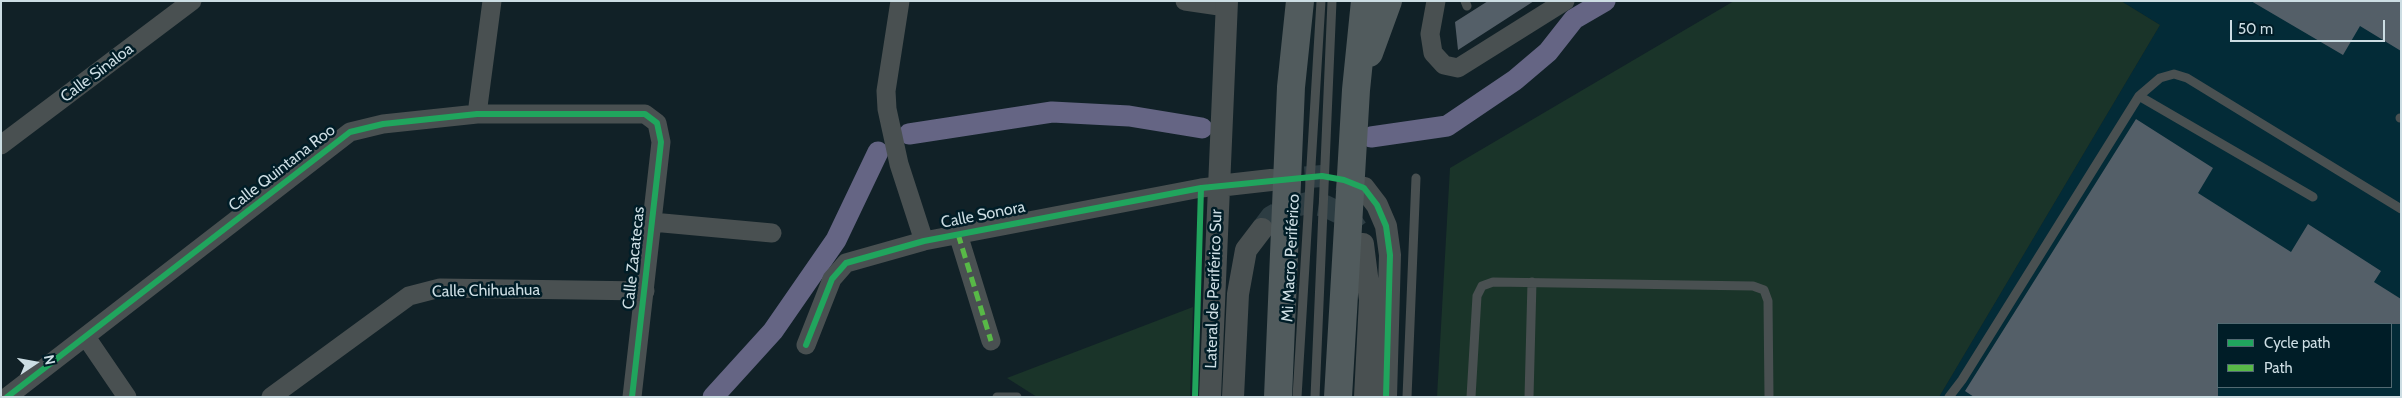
<!DOCTYPE html>
<meta charset="utf-8">
<style>
body{margin:0}
#map{position:relative;width:2402px;height:398px;overflow:hidden;background:#112127;font-family:Cabin,sans-serif}
canvas{display:block}
.frame{position:absolute;inset:0;border:2px solid #ccdde3;pointer-events:none}
.legend{position:absolute;left:2217px;top:323px;width:175px;height:65px;box-sizing:border-box;background:#001d27;border:1px solid #526a72;margin:0;padding:6px 9px;list-style:none;font-size:15px;color:#ccdde3}
.legend li{display:flex;align-items:center;gap:10px;height:25px}
.legend b{width:25px;border:1px solid #526a72}
.north{position:absolute;left:10px;top:338px;width:50px;height:50px;-webkit-text-stroke:4px #001d27;paint-order:stroke;rotate:78deg;font-size:14px;font-weight:700;line-height:20px;text-align:center;color:#ccdde3}
.north::after{content:'';display:block;margin:auto;width:18px;height:22px;background:#ccdde3;clip-path:polygon(50% 0,100% 100%,50% 72%,0 100%)}
.scale{position:absolute;left:2230px;top:20px;width:155px;height:22px;box-sizing:border-box;border:2px solid #ccdde3;border-top:0;padding-left:6px;font-size:15px;line-height:18px;white-space:nowrap;color:#ccdde3;-webkit-text-stroke:4px #001d27;paint-order:stroke}
</style>
<div id="map">
<canvas width="2402" height="398"></canvas>
<div class="frame"></div>
<ul class="legend">
<li><b style="height:6px;background:#20a55d"></b>Cycle path</li>
<li><b style="height:6px;background:#58b947"></b>Path</li>
</ul>
<div class="north">N</div>
<div class="scale">50 m</div>
</div>
<script>
const context = document.querySelector('canvas').getContext('2d');
context.lineJoin = 'round';
function fill(path, color) { context.fillStyle = color; context.fill(path, 'evenodd'); }
const poly = rows => new Path2D(rows.map(r => 'M' + r).join(''));
function strokePath(path, color, width, dash) { context.strokeStyle = color; context.lineWidth = width; context.lineCap = dash ? 'butt' : 'round'; context.setLineDash(dash || []); context.stroke(path); }
function label(font, color, halo, rows, align = 'center') {
  context.font = font + ' Cabin,sans-serif'; context.lineWidth = 5; context.setLineDash([]); context.textBaseline = 'middle'; context.strokeStyle = halo; context.fillStyle = color; for (const [text, x, y, turn = 0] of rows) {
    context.save(); context.translate(x, y); context.rotate((+turn || 0) * Math.PI / 180); context.textAlign = isNaN(turn) ? turn : align; if (halo) context.strokeText(text, 0, 0); context.fillText(text, 0, 0); context.restore();
  }
}
fill(poly([
 [2121,1,2401,1,2401,397,1939,397,2160,25],
 [2218,324,2391,324,2391,387,2218,387]
]), '#032b37');
fill(poly([
 [1734,1,2121,1,2160,25,1939,397,1437,397,1450,168],
 [1193,307,1190,397,1037,397,1007,378]
]), '#1a3429');
strokePath(poly([
 [909,134,1052,112,1129,116,1202,128],
 [1371,137,1447,126,1515,80,1548,52,1574,19,1605,1],
 [713,397,773,331,836,240,878,152]
]), '#656584', 21);
fill(poly([
 [1488,1,1534,1,1458,50,1455,22],
 [2251,1,2401,1,2401,51,2360,26,2343,55],
 [2136,119,2213,168,2198,193,2291,252,2308,224,2381,271,2374,282,2401,299,2401,324,2218,324,2218,397,1974,397,1965,391]
]), '#545f68');
strokePath(poly([
 [1272,180,1322,176,1344,180,1364,188],
 [1262,229,1271,217,1286,208,1308,203,1325,206,1348,217,1357,229]
]), '#2d3d43', 22, [22, 11]);
strokePath(poly([
 [1465,1,1467,6],
 [2139,96,2313,197],
 [2400,118,2401,118],
 [997,397,1017,397],
 [1297,397,1321,1],
 [1315,397,1332,1],
 [1407,397,1416,178],
 [1471,397,1477,296,1482,286,1493,282,1753,286,1764,290,1768,301,1769,397],
 [1529,397,1532,282],
 [1949,397,1962,380,2139,96,2160,78,2174,74,2187,78,2401,209]
]), '#495051', 9);
strokePath(poly([
 [900,1,886,91,887,109,899,164,924,241],
 [1185,1,1226,7],
 [1436,1,1430,34,1433,53,1444,65,1458,68,1565,1],
 [477,114,492,1],
 [1,145,192,1],
 [652,222,772,233],
 [958,234,991,341],
 [86,337,127,397],
 [806,345,832,279,846,263,924,241,1201,188,1218,186],
 [7,397,350,132,383,124,477,114,645,114,657,123,661,142,632,397],
 [271,397,409,296,440,288,645,291]
]), '#495051', 19);
strokePath(poly([
 [1218,186,1271,180],
 [1364,188,1377,205,1386,226,1390,255,1386,397],
 [1363,244,1370,300,1365,397],
 [1210,397,1227,1],
 [1233,397,1238,294,1246,250,1262,229]
]), '#495051', 22);
strokePath(poly([
 [1369,53,1388,1],
 [1278,397,1291,87,1300,1],
 [1338,397,1356,90,1365,1]
]), '#515b5d', 28);
strokePath(poly([
 [958,234,991,341]
]), '#58b947', 5, [10, 5]);
strokePath(poly([
 [806,345,832,279,846,263,924,241,1201,188,1322,176,1344,180,1364,188,1377,205,1386,226,1390,255,1386,397],
 [7,397,350,132,383,124,477,114,645,114,657,123,661,142,632,397],
 [1195,397,1201,188]
]), '#20a55d', 6);
label('16px', '#ccdde3', '#001d27', [
 ["Calle Sinaloa",97,73,-37],
 ["Calle Quintana Roo",282,168,-38],
 ["Calle Sonora",983,215,-11],
 ["Calle Zacatecas",634,258,-84],
 ["Mi Macro Periférico",1291,258,-87],
 ["Lateral de Periférico Sur",1214,289,-88],
 ["Calle Chihuahua",486,291,-1]
]);
</script>
